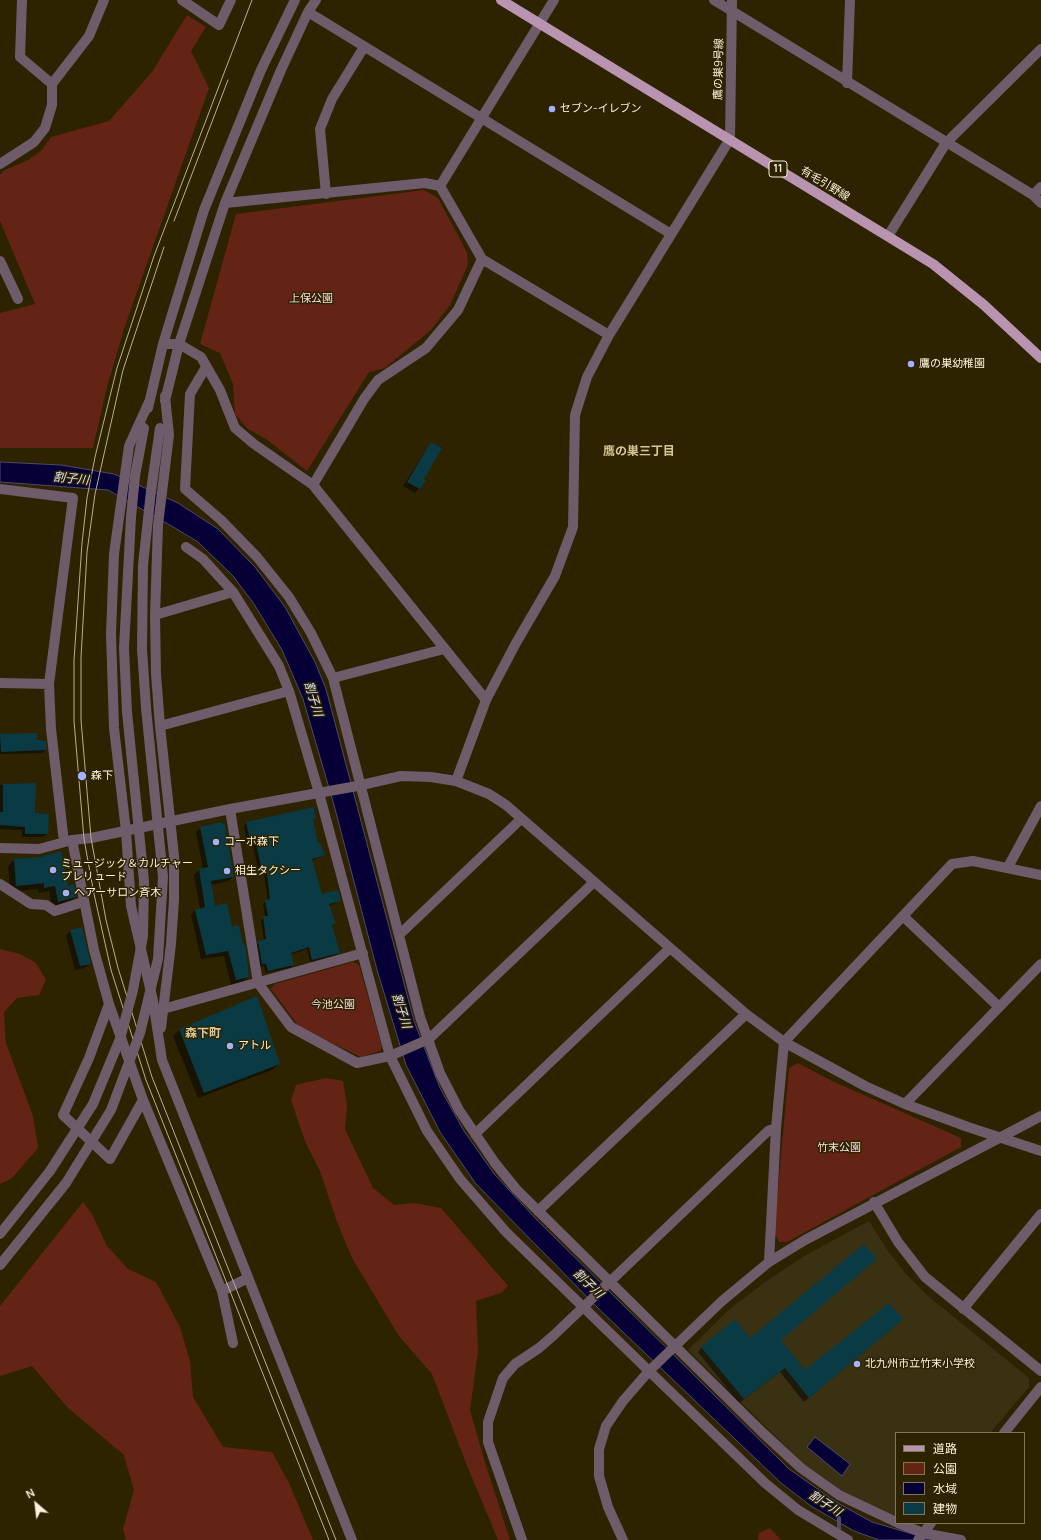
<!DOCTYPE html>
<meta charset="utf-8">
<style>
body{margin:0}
#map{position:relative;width:1041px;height:1540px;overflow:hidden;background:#2d2300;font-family:Manrope,"Noto Sans JP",sans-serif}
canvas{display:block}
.legend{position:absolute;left:895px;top:1432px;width:130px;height:92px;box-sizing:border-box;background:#2d2300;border:1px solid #7f7657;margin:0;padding:5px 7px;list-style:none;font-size:12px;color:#faf3d9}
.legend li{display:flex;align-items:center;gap:8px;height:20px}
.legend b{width:20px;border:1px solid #7f7657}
.north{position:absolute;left:16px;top:1484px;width:40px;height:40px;-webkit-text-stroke:3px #2d2300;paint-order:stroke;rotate:332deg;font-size:11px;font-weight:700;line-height:16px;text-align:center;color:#faf3d9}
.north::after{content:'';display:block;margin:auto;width:14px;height:18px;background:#faf3d9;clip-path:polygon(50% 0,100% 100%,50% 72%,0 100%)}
</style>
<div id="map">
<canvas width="1041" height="1540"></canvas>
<ul class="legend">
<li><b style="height:5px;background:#b994b0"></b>道路</li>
<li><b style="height:11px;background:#642415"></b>公園</li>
<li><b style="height:11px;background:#070037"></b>水域</li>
<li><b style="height:11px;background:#0a3b44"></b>建物</li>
</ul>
<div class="north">N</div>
</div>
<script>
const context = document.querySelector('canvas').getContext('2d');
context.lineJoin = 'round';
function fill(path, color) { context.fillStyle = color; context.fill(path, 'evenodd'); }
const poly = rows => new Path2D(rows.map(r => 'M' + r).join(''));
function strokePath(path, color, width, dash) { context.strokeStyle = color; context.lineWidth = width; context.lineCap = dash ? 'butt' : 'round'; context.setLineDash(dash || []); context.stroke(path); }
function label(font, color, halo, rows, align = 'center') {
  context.font = font + ' Manrope,"Noto Sans JP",sans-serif'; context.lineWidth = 3; context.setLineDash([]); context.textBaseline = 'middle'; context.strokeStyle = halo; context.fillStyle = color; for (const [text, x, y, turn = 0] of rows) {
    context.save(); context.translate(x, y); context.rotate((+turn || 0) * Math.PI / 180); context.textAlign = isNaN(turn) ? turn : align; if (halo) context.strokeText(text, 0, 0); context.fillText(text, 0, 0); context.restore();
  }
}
fill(poly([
 [869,1221,888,1251,905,1273,928,1296,1029,1378,1029,1387,990,1433,896,1433,896,1516,848,1498,806,1466,688,1350,732,1307,768,1280,806,1255]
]), '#393112');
fill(poly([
 [187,15,206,27,191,51,209,88,125,326,107,387,93,448,0,448,0,313,35,304,0,221,0,175,3,171,28,160,41,151,51,137,109,121,152,72],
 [424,190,438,198,467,252,468,265,450,305,431,330,385,368,369,372,307,471,266,439,248,429,235,414,233,384,220,353,200,344,236,214],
 [0,949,20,954,36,963,46,980,39,995,17,998,4,1012,6,1043,33,1116,38,1148,12,1178,0,1184],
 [353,962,359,965,382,1047,380,1051,361,1057,300,1028,271,989,275,984],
 [798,1063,832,1081,961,1138,961,1147,787,1242,779,1242,774,1232,789,1068],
 [326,1078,343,1081,347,1106,345,1129,373,1188,394,1205,414,1203,441,1208,508,1286,501,1293,476,1301,478,1351,470,1410,484,1459,510,1540,498,1540,466,1463,432,1374,399,1336,352,1258,337,1222,320,1171,305,1141,291,1100,296,1085],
 [83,1202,92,1214,107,1246,128,1269,156,1282,180,1327,190,1361,193,1397,223,1447,272,1452,289,1483,313,1540,126,1540,123,1529,134,1490,124,1455,68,1408,32,1366,0,1376,0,1306],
 [770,1528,781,1540,758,1540,759,1533]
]), '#642415');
const water = poly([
 [0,462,61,465,114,474,178,503,218,529,255,567,285,607,315,662,326,689,414,1021,440,1088,464,1131,495,1175,537,1220,789,1469,836,1502,872,1522,933,1540,879,1540,854,1531,811,1506,781,1483,600,1310,476,1184,440,1132,406,1065,377,970,334,805,303,699,282,650,254,604,233,576,198,542,175,528,108,490,0,482,0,462],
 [815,1437,850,1464,842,1476,807,1447,815,1437]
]);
fill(water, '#070037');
strokePath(water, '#504968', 1);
fill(poly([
 [431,443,419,488,415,493,403,486],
 [36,734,36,741,46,750,42,753,0,754,0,735],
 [35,784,34,814,47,834,43,837,22,837,22,830,0,829,0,785],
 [315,818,312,821,318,844,324,855,311,861,322,895,340,901,329,906,334,924,332,927,339,952,337,955,310,962,307,949,290,955,293,965,290,968,266,973,264,966,259,967,256,945,264,941,261,920,265,917,263,904,268,901,263,868,258,869,252,841,247,842,244,826,246,823],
 [201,828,233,877,228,881,211,885,214,907,231,928,248,977,243,981,231,985,224,956,201,959,191,915,195,910,200,909,194,875,199,870,203,869,196,832],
 [41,858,75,897,69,903,52,907,49,891,39,893,38,889,10,892,8,866,14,860],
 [81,929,90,963,85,968,75,970,66,936,70,931],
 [179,1030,279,1064,272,1070,198,1098,173,1036],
 [897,1324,804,1402,780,1372,739,1403,698,1352,702,1347,750,1339,780,1340,805,1372]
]), '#0007');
strokePath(poly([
 [839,1534,839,1518]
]), '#504968', 4);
fill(poly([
 [431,442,442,448,424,479,426,480,420,489,407,482],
 [37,733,37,740,46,741,47,750,1,752,0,734],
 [36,783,35,813,49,814,48,834,25,834,25,827,0,825,0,812,3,812,3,784],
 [314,807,316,818,313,819,318,843,320,843,325,855,312,859,322,894,338,890,341,901,329,904,336,924,332,925,340,953,312,960,309,947,291,953,294,965,268,971,266,964,262,964,258,941,266,939,263,916,268,916,265,900,270,899,266,866,261,867,255,839,250,840,246,822],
 [221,822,225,825,234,877,211,881,215,906,227,903,232,927,239,925,243,944,245,944,249,977,236,980,228,951,206,955,195,910,205,907,199,869,208,867,200,827],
 [61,851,68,886,74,884,76,897,58,902,55,886,44,888,44,883,16,886,14,859,41,857],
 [82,927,91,964,80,966,70,930],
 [257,996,280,1064,204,1093,179,1029],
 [864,1244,877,1259,781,1340,805,1370,889,1303,903,1319,809,1398,785,1368,744,1399,701,1347,735,1319,750,1338]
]), '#0a3b44');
strokePath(poly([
 [22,0,20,57,52,84],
 [182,0,219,25,231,0],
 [714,0,1033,195,1041,203],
 [308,12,671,234],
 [847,83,850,0],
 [0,164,34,142,45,128,52,105,52,84,89,36,104,0],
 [440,186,554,0],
 [326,194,320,129,332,99,364,47],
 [1033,195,1041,187],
 [225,203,425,183,440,186],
 [888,236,946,143,1041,49],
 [482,259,609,335],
 [0,261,18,299],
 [163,344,179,344,201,357,220,390,235,428,254,444,313,485,486,700],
 [206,367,190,394,185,489,221,520,257,557,289,597,311,633,333,678,420,1017,440,1073,459,1110,495,1163,516,1189,763,1433,801,1468,839,1495,896,1522],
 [165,401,179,344,225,203,281,70,308,12,316,0],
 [149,402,129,446,114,554,111,634,114,728,126,831,131,906,153,1001,162,1060,352,1540],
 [148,408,163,344,204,210,261,70,295,0],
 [313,485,364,399,378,380,426,348,458,310,482,259,440,186],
 [0,489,73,498,49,684,51,729,64,842],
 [186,547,203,559,233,592,279,666,289,691,319,793,390,1056,427,1131,460,1179,506,1232,649,1371,765,1483,798,1510,848,1540],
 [155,615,233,592],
 [333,678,444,649],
 [0,683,49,684],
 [160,726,289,691],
 [456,781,486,700,516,643,555,576,573,527,575,415,587,377,609,335,730,139,732,0],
 [230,809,258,983,291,1027,357,1063,390,1056,429,1039,593,883],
 [72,840,94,950,109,1004,143,1100,222,1291,233,1343],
 [0,848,39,849,72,840,91,838,230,809,357,786,401,776,431,777,456,781,489,794,506,805,746,1014,784,1042,865,1086,905,1104,968,1127,1041,1151],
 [1008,867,1041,806],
 [0,884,31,904,46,905,55,911,83,902],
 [903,916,999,1007],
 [399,935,521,819],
 [109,1004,89,1058,63,1115,110,1159,143,1100],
 [163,1009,363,953],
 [161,1028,171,944,174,900,174,856,160,726,156,674,155,615,158,525,169,435,165,396],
 [905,1104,1041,964],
 [475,1134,670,948],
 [874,1202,898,1242,925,1277,1041,1371],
 [538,1211,746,1014],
 [0,1234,50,1171],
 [769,1262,776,1128,784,1042,952,864,973,861,1041,875],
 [0,1265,66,1183],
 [222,1291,248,1278],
 [963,1309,1041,1214],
 [1004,1433,1041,1387],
 [898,1523,923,1533,961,1540],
 [522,1540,488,1442,488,1422,503,1378,515,1364,539,1348,554,1335,768,1131,776,1128],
 [623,1540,608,1507,599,1476,599,1449,606,1426,623,1401,649,1371,722,1301,769,1262,805,1240,1041,1116],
 [918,1540,931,1523]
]), '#6e5c6a', 10);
strokePath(poly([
 [501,0,933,264,984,305,1041,358]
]), '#b994b0', 10);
strokePath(poly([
 [252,0,154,256,117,368,95,457,87,498,82,543,74,660,74,721,84,839,94,894,111,970,146,1080,329,1540],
 [174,221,228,80],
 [164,247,123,370,95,494,87,552,81,657,81,720,91,838,106,920,118,968,152,1077,336,1540]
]), '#b8b093', 1);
strokePath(poly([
 [50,1171,93,1104,120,1039,133,990,143,936,144,881,127,712,124,648,131,517,135,476,144,428],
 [66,1183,111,1110,140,1033,158,959,163,877,146,708,142,649,143,565,151,491,160,428]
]), '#6e5c6a', 10);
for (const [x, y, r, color] of [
 [552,109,4,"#a2b2fd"],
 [911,364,4,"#a2b2fd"],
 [82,776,5,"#a2b2fd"],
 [216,842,4,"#a2b2fd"],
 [53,870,4,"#a2b2fd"],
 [227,871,4,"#a2b2fd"],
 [66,893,4,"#a2b2fd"],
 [230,1046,4,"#a2b2fd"],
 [857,1364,4,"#a2b2fd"]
]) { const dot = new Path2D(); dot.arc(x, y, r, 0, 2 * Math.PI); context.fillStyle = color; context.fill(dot); strokePath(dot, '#2d2300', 1.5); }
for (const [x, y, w] of [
 [778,169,18]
]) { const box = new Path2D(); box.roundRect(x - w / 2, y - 8, w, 16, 3); context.fillStyle = '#2d2300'; context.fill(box); strokePath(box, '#faf3d9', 1); }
label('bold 10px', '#faf3d9', null, [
 ["11",778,169]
]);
label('11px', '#faf3d9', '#2d2300', [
 ["鷹の巣9号線",719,69,-89],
 ["有毛引野線",825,184,31]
]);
label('11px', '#faf3d9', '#2d2300', [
 ["セブン-イレブン",560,109],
 ["鷹の巣幼稚園",919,364],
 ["森下",91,776],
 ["コーポ森下",224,842],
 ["ミュージック＆カルチャー",61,864],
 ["プレリュード",61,877],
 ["相生タクシー",235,871],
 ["ヘアーサロン斉木",74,893],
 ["アトル",238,1046],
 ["北九州市立竹末小学校",865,1364]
], 'left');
label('11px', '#f7dcd5', '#2d2300', [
 ["上保公園",311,299],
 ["今池公園",333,1005],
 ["竹末公園",839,1148]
]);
label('bold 12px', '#d5c794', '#2d2300', [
 ["鷹の巣三丁目",639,452],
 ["森下町",203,1034]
]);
label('italic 12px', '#dce2f9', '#2d2300', [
 ["割子川",71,479,6],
 ["割子川",313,699,73],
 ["割子川",401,1011,72],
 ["割子川",588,1284,44],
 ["割子川",825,1504,33]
]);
</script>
